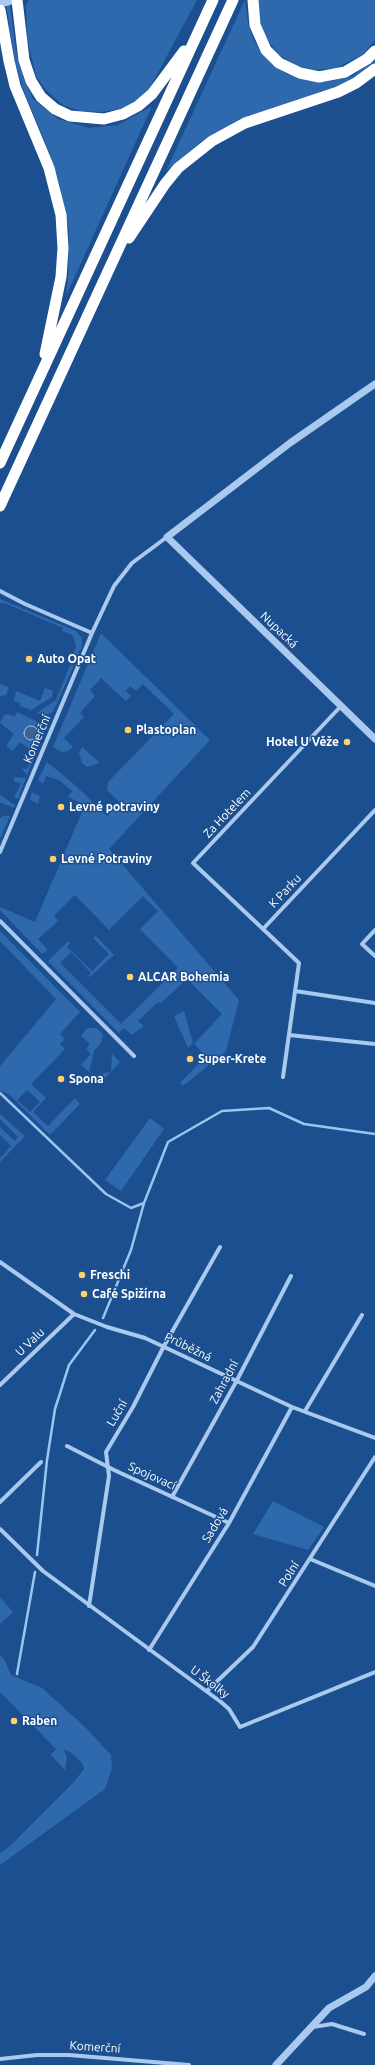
<!DOCTYPE html>
<meta charset="utf-8">
<style>
body{margin:0}
canvas{display:block;background:#1b4f8f}
</style>
<canvas width="375" height="2065"></canvas>
<script>
const context = document.querySelector('canvas').getContext('2d');
context.lineJoin = 'round';
function fill(path, color) { context.fillStyle = color; context.fill(path, 'evenodd'); }
const poly = rows => new Path2D(rows.map(r => 'M' + r).join(''));
function strokePath(path, color, width, dash) { context.strokeStyle = color; context.lineWidth = width; context.lineCap = dash ? 'butt' : 'round'; context.setLineDash(dash || []); context.stroke(path); }
function label(font, color, halo, rows, align = 'center') {
  context.font = font + ' Ubuntu,sans-serif'; context.lineWidth = 3; context.setLineDash([]); context.textBaseline = 'middle'; context.strokeStyle = halo; context.fillStyle = color; for (const [text, x, y, turn = 0] of rows) {
    context.save(); context.translate(x, y); context.rotate((+turn || 0) * Math.PI / 180); context.textAlign = isNaN(turn) ? turn : align; if (halo) context.strokeText(text, 0, 0); context.fillText(text, 0, 0); context.restore();
  }
}
fill(poly([
 [29,0,197,0,148,91,133,103,120,109,100,112,80,111,63,105,46,90,36,76,27,37,26,5],
 [245,0,248,23,253,38,260,51,273,65,284,72,308,80,327,82,353,76,375,58,375,62,356,77,333,89,239,120,202,141,166,171],
 [258,0,375,0,375,40,362,55,336,68,315,70,297,66,278,54,266,38,258,17],
 [6,5,10,5,16,51,24,79,33,99,58,119,89,128,118,125,152,106,66,296,68,277,69,231,59,183,44,139,24,92,16,66],
 [0,599,76,631,82,638,82,646,76,659,73,656,76,645,72,635,62,631,63,628,7,604,0,603],
 [101,633,210,740,109,849,239,1000,226,1051,183,1086,180,1083,206,1056,194,1044,222,1014,187,979,161,1003,158,1002,138,1021,144,1026,132,1035,124,1028,119,1033,48,961,68,941,70,943,67,947,92,971,109,954,93,938,96,936,114,955,90,977,88,976,91,973,71,952,60,963,121,1024,178,968,140,929,158,911,143,896,109,930,75,895,54,916,58,921,38,939,48,950,42,954,0,910,0,907,35,922,85,805,68,797,72,791,59,780,46,776,43,784,38,780,47,762,75,785,107,816,119,802,107,790,108,782,174,714,143,684,136,691,130,686,126,691,131,696,126,701,101,678,90,690,95,696,80,713,84,717,64,738,73,747,68,751,62,752,53,747],
 [70,665,74,665,53,712,45,715,37,713,56,700],
 [0,684,9,687,6,695,0,696],
 [45,688,53,691,52,697,31,710,20,706,20,703,14,701,16,691,40,701],
 [17,712,38,722,45,731,27,775,22,769,22,768,27,769,34,752,20,742,13,751,6,746,14,734,0,723,4,715,8,714,15,717],
 [82,747,99,762,97,764,87,767,82,763,79,753],
 [13,777,26,778,18,799,14,797,21,784,16,782,15,783],
 [32,792,40,796,38,804,30,800],
 [0,795,15,805,14,808,0,802],
 [4,816,10,816,0,839,0,818],
 [0,931,80,1012,60,1034,65,1039,60,1044,65,1049,31,1084,46,1098,33,1112,48,1126,75,1098,80,1104,50,1135,11,1096,0,1090,0,1066,56,999,0,941],
 [27,1090,40,1102,30,1112,17,1100],
 [184,1011,193,1043,188,1048,174,1016],
 [92,1028,97,1028,103,1035,101,1043,94,1051,89,1072,81,1065,91,1054,86,1049,90,1044,81,1036,86,1029],
 [112,1054,120,1062,104,1079,103,1073,111,1072],
 [0,1114,25,1136,0,1162,0,1158,11,1146,0,1135,0,1127,15,1141,18,1137,0,1119],
 [150,1118,164,1129,121,1191,105,1180],
 [273,1501,324,1527,308,1550,253,1534],
 [0,1597,13,1612,0,1624],
 [0,1655,4,1659,11,1675,42,1688,86,1728,111,1755,112,1768,105,1789,0,1865,0,1853,10,1846,74,1782,84,1769,82,1763,72,1753,64,1749,67,1759,65,1770,51,1755,56,1749,0,1692]
]), '#2e69ad');
const water = poly([
 '24 733a7 7 0 1 1 14 0a7 7 0 1 1-14 0Z'
]);
fill(water, '#3c6290');
strokePath(water, '#9cc4f0', 1);
strokePath(poly([
 [0,1093,106,1194,131,1208,144,1203,168,1142,222,1111,269,1108,304,1124,375,1134],
 [103,1318,131,1250,144,1203],
 [37,1555,47,1460,55,1409,69,1365,95,1330],
 [17,1674,35,1572]
]), '#9cc4f0', 2.5);
strokePath(poly([
 [0,591,25,604,92,633,114,586,132,563,167,537],
 [0,852,92,633],
 [0,921,134,1056],
 [263,929,193,863,341,706],
 [375,930,362,944,375,956],
 [295,991,375,1003],
 [289,1035,375,1044],
 [283,1077,299,963,263,929,375,810],
 [0,1262,74,1314,107,1327,145,1338,292,1407,375,1438],
 [0,1385,74,1314],
 [305,1411,362,1315],
 [67,1446,114,1470,229,1523],
 [172,1497,236,1382,291,1276],
 [0,1502,41,1462],
 [0,1529,43,1571,221,1702,229,1709,240,1727,375,1672],
 [310,1559,375,1586],
 [89,1606,109,1476,106,1452,133,1407,164,1346,220,1247],
 [149,1650,229,1523,292,1407],
 [207,1691,253,1647,375,1457],
 [313,2027,332,2024,364,2034],
 [0,2059,37,2055,69,2055,189,2065]
]), '#a9c9ee', 4);
strokePath(poly([
 [0,1,5,3,15,0],
 [375,384,290,443,167,537,375,739],
 [276,2065,329,2008,366,1987,375,1976]
]), '#a9c9ee', 7);
strokePath(poly([
 [17,0,24,60,31,81,41,97,55,109,70,116,104,119,123,114,138,106,152,94,184,51],
 [253,0,255,25,266,50,279,63,300,73,319,77,345,72,367,59,375,51],
 [0,10,9,61,15,86,49,168,61,215,63,248,61,277,45,354],
 [129,238,165,184,178,168,212,141,245,123,338,92,356,83,375,69],
 [0,463,213,0],
 [0,506,233,0]
]), '#fff', 11);
for (const [x, y, r, color] of [
 [29,659,4,"#ffd166"],
 [128,730,4,"#ffd166"],
 [347,742,4,"#ffd166"],
 [61,807,4,"#ffd166"],
 [53,859,4,"#ffd166"],
 [130,977,4,"#ffd166"],
 [190,1059,4,"#ffd166"],
 [61,1079,4,"#ffd166"],
 [82,1275,4,"#ffd166"],
 [84,1294,4,"#ffd166"],
 [14,1721,4,"#ffd166"]
]) { const dot = new Path2D(); dot.arc(x, y, r, 0, 2 * Math.PI); context.fillStyle = color; context.fill(dot); strokePath(dot, '#1b4f8f', 1.5); }
label('12px', '#fff', '#1b4f8f', [
 ["Nupacká",279,630,44],
 ["Komerční",37,739,-67],
 ["Za Hotelem",227,813,-47],
 ["K Parku",285,891,-47],
 ["U Valu",30,1342,-44],
 ["Průběžná",188,1347,26],
 ["Zahradní",224,1382,-62],
 ["Luční",117,1413,-60],
 ["Spojovací",152,1476,24],
 ["Sadová",215,1525,-59],
 ["Polní",289,1574,-57],
 ["U Školky",210,1682,37],
 ["Komerční",95,2047,4]
]);
label('bold 12px', '#fff', '#1b4f8f', [
 ["Auto Opat",37,659],
 ["Plastoplan",136,730],
 ["Hotel U Věže",339,742,"right"],
 ["Levné potraviny",69,807],
 ["Levné Potraviny",61,859],
 ["ALCAR Bohemia",138,977],
 ["Super-Krete",198,1059],
 ["Spona",69,1079],
 ["Freschi",90,1275],
 ["Café Spižírna",92,1294],
 ["Raben",22,1721]
], 'left');
</script>
